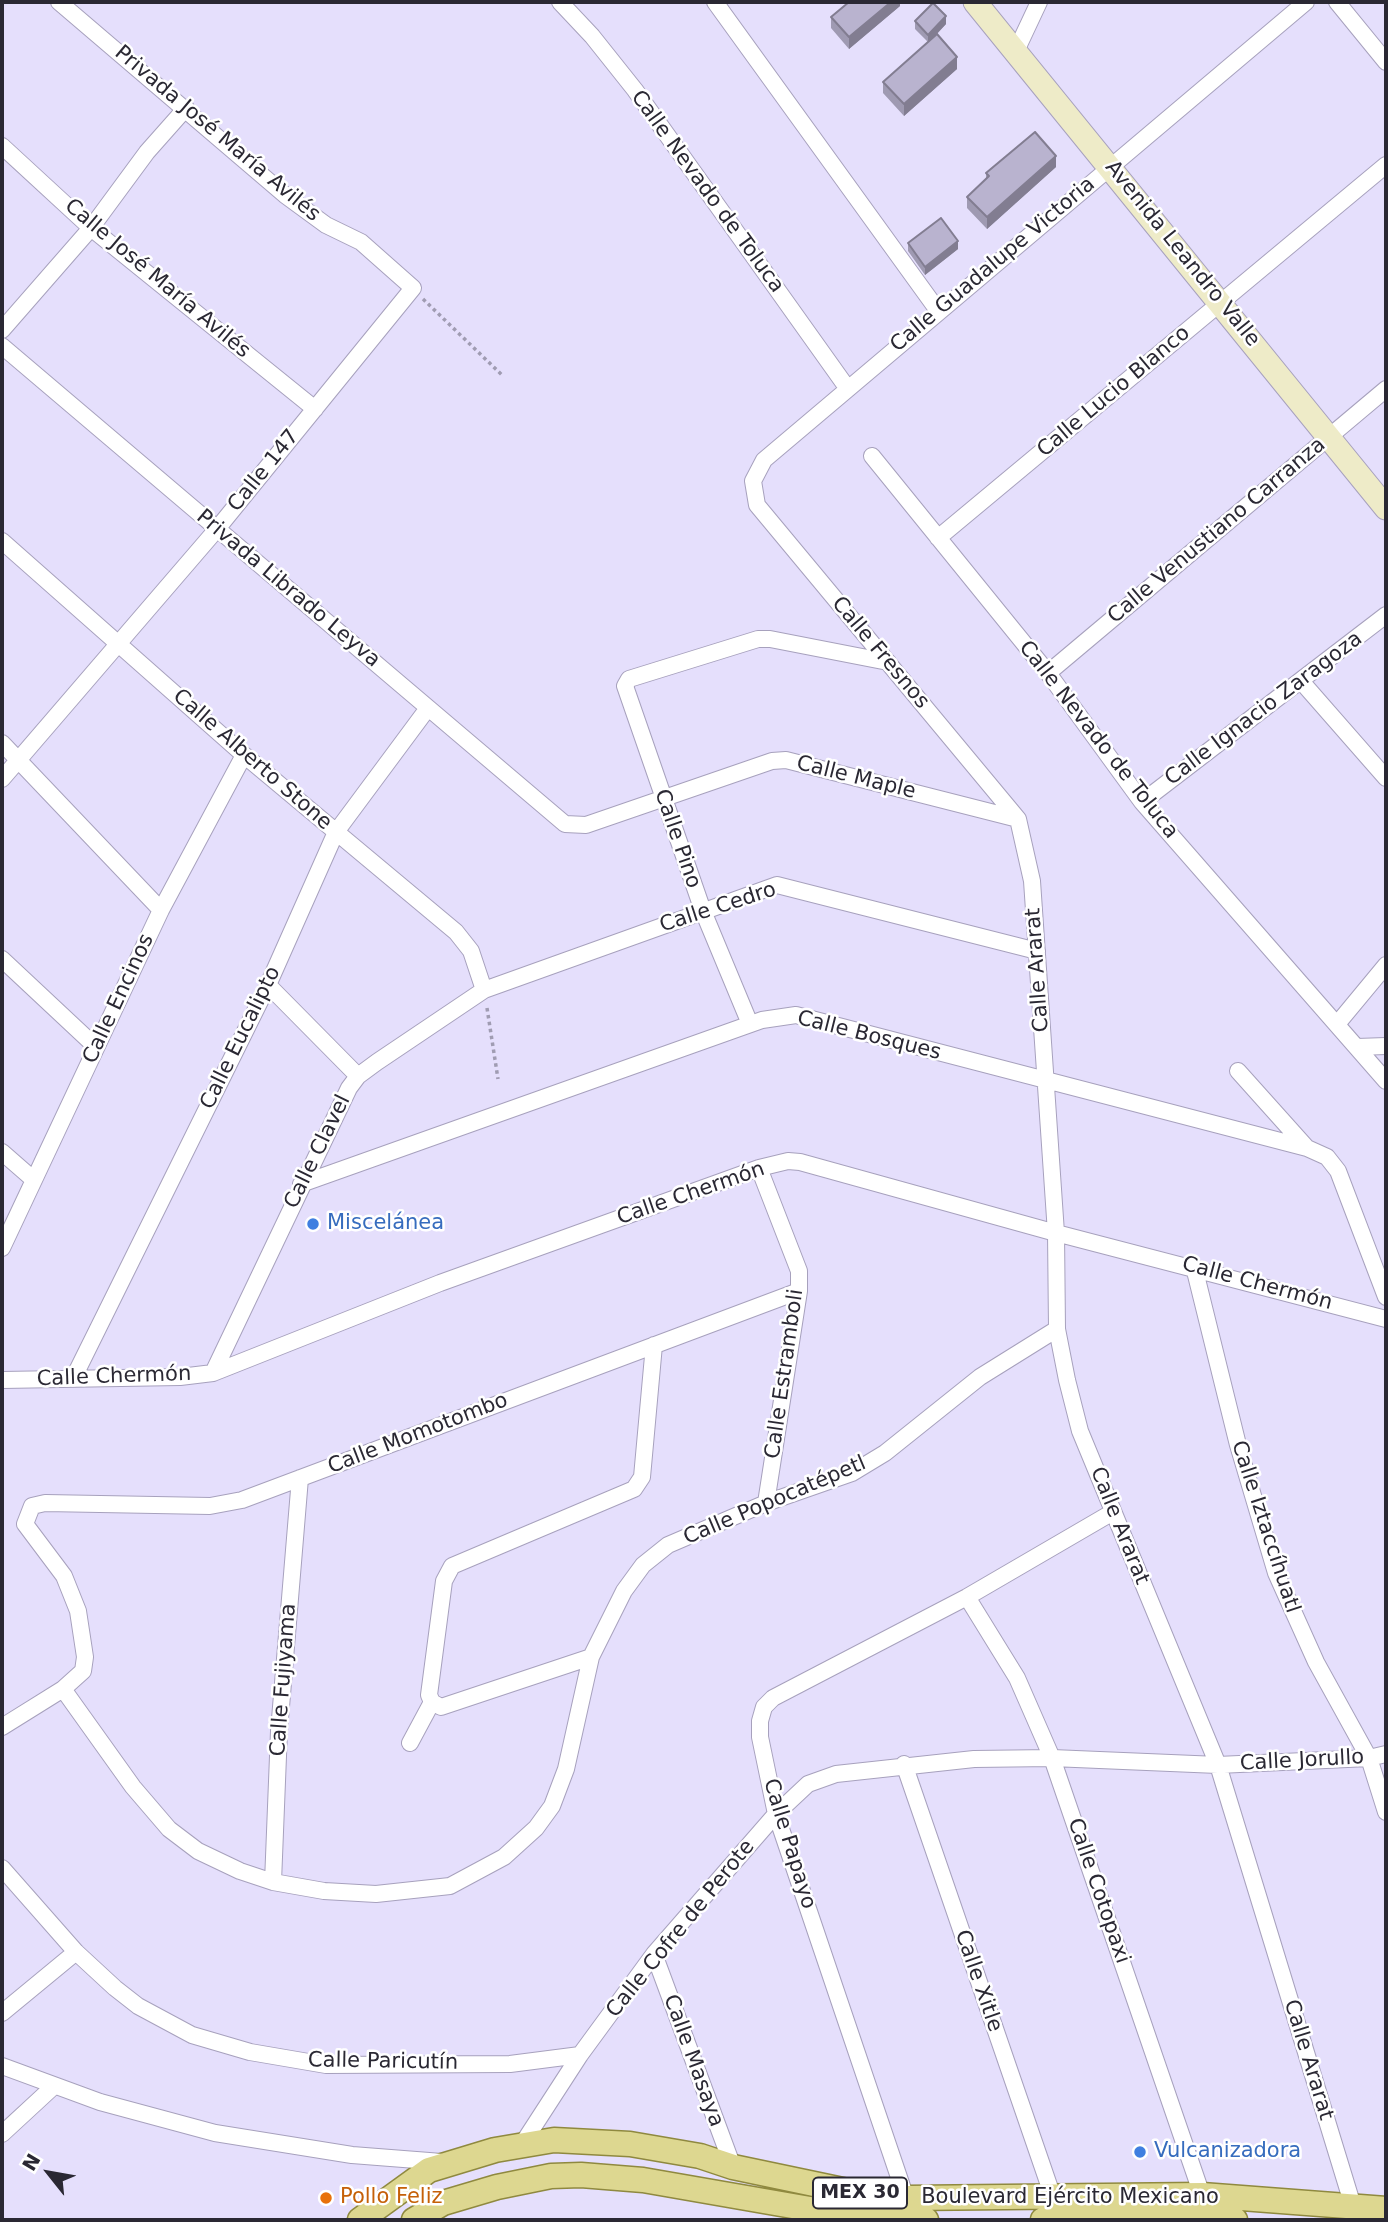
<!DOCTYPE html>
<meta charset="utf-8">
<style>
body{margin:0}
#map{position:relative;width:1388px;height:2222px;overflow:hidden;background:#e5dffc;font-family:"DejaVu Sans",sans-serif}
canvas{display:block}
.frame{position:absolute;inset:0;border:4px solid #2a2833;pointer-events:none}
.north{position:absolute;left:14px;top:2138px;width:70px;height:70px;-webkit-text-stroke:5px #fff;paint-order:stroke;rotate:301deg;font-size:19px;font-weight:700;line-height:28px;text-align:center;color:#2a2833}
.north::after{content:'';display:block;margin:auto;width:24px;height:32px;background:#2a2833;clip-path:polygon(50% 0,100% 100%,50% 72%,0 100%)}
</style>
<div id="map">
<canvas width="1388" height="2222"></canvas>
<div class="frame"></div>
<div class="north">N</div>
</div>
<script>
const context = document.querySelector('canvas').getContext('2d');
context.lineJoin = 'round';
const poly = rows => new Path2D(rows.map(r => 'M' + r).join(''));
function strokePath(path, color, width, dash) { context.strokeStyle = color; context.lineWidth = width; context.lineCap = dash ? 'butt' : 'round'; context.setLineDash(dash || []); context.stroke(path); }
function fill(path, color) { context.fillStyle = color; context.fill(path, 'evenodd'); }
function label(font, color, halo, rows, align = 'center') {
  context.font = font + ' "DejaVu Sans",sans-serif'; context.lineWidth = 5; context.setLineDash([]); context.textBaseline = 'middle'; context.strokeStyle = halo; context.fillStyle = color; for (const [text, x, y, turn = 0] of rows) {
    context.save(); context.translate(x, y); context.rotate((+turn || 0) * Math.PI / 180); context.textAlign = isNaN(turn) ? turn : align; if (halo) context.strokeText(text, 0, 0); context.fillText(text, 0, 0); context.restore();
  }
}
const street = poly([
 [560,2,592,36,635,90,848,389],
 [715,2,939,312],
 [1306,2,764,460,753,481,757,505,1018,819,1032,881,1056,1233,1057,1329,1067,1380,1080,1431,1218,1765,1353,2206],
 [1337,2,1386,62],
 [1016,51,1039,2],
 [2,146,91,228,315,409],
 [2,330,91,228,147,152,186,108],
 [2,346,565,824,586,825,772,761,786,760,1018,819],
 [872,456,1048,673,1142,802,1386,1081],
 [938,538,1386,165],
 [2,541,244,755,456,932,471,951,484,990],
 [1048,673,1386,389],
 [1301,681,1386,778],
 [2,743,161,910],
 [2,779,217,529,413,288,361,242,326,225,285,195,59,2],
 [1142,802,1386,615],
 [2,959,96,1047],
 [268,985,358,1076],
 [1338,1023,1386,965],
 [750,1024,703,911,625,686,629,679,758,639,770,639,888,662],
 [1357,1047,1386,1046],
 [1238,1071,1307,1148],
 [2,1152,34,1180],
 [759,1168,799,1271,799,1291,766,1503],
 [301,1184,762,1020,796,1015,1307,1148,1327,1157,1338,1171,1386,1297],
 [2,1248,161,910,244,755],
 [1194,1267,1238,1445,1276,1573,1316,1662,1369,1758,1386,1812],
 [799,1291,242,1500,210,1506,45,1503,32,1506,25,1524,64,1576,78,1611,85,1657,83,1671,63,1689,133,1787,169,1829,198,1851,240,1871,273,1882,324,1891,376,1894,450,1886,504,1857,536,1828,552,1806,566,1769,591,1657,624,1591,643,1565,668,1545,766,1503,852,1473,885,1453,980,1377,1057,1329],
 [213,1373,349,1088,358,1076,377,1062,484,990,777,885,1037,951],
 [73,1379,268,985,336,832,428,708],
 [2,1380,180,1377,213,1373,440,1283,759,1168,788,1161,800,1162,1056,1233,1386,1319],
 [967,1597,1017,1678,1052,1758,1202,2195],
 [591,1657,441,1707,432,1702,429,1695,444,1581,452,1566,634,1489,642,1477,654,1345],
 [2,1727,63,1689],
 [410,1743,432,1702],
 [904,1764,1053,2197],
 [2,1868,76,1952,115,1988,138,2006,192,2035,250,2052,326,2065,510,2064,580,2055],
 [273,1882,279,1731,300,1478],
 [654,1954,733,2167],
 [2,2013,76,1952],
 [2,2066,100,2102,215,2133,352,2155,442,2162],
 [2,2134,54,2086],
 [521,2146,580,2055,654,1954,776,1814,808,1784,836,1774,974,1759,1052,1758,1218,1765,1369,1758,1386,1754],
 [906,2198,776,1814,760,1737,760,1721,764,1707,773,1698,967,1597,1113,1512]
]);
const secondary = poly([
 [975,2,1386,508]
]);
const primary = poly([
 [360,2220,429,2170,495,2150,554,2140,630,2144,700,2156,733,2167,857,2193,906,2198,1202,2195,1386,2209],
 [414,2220,443,2203,497,2187,551,2176,581,2175,643,2180,833,2213,926,2220],
 [1043,2220,1202,2218,1235,2220]
]);
strokePath(street, '#a7a1bd', 18);
strokePath(secondary, '#a7a1bd', 25);
strokePath(primary, '#8f893f', 27);
strokePath(poly([
 [423,299,502,375],
 [487,1008,498,1079]
]), '#a09cb2', 3.5, [3.5, 3.5]);
strokePath(street, '#fff', 16);
strokePath(secondary, '#eeebc8', 23);
strokePath(primary, '#ddd790', 24);
fill(poly([
 [900,2,900,6,849,49,831,28,831,17],
 [915,21,946,24,937,34,957,69,904,116,883,93,883,82,928,42,915,29],
 [1056,167,987,229,967,208,967,197,986,179,986,173],
 [908,243,958,249,925,275,908,251]
]), '#9f9ab2');
fill(poly([
 [891,2,900,2,900,6,849,49,849,37],
 [946,16,946,24,928,43,928,35],
 [957,57,957,69,904,116,904,104],
 [1056,156,1056,167,987,229,987,217],
 [958,241,958,249,925,275,925,267]
]), '#827d91');
const building = poly([
 [849,2,891,2,849,37,831,17,849,2],
 [933,3,946,16,928,35,915,21,933,3],
 [937,34,957,57,904,104,883,82,937,34],
 [1035,132,1056,156,987,217,967,197,989,176,986,173,1035,132],
 [941,218,958,241,925,267,908,243,941,218]
]);
fill(building, '#b9b3cf');
strokePath(building, '#827d91', 2);
for (const [x, y, r, color] of [
 [313,1224,7,"#3f7fe0"],
 [1140,2152,7,"#3f7fe0"],
 [326,2198,7,"#e8710a"]
]) { const dot = new Path2D(); dot.arc(x, y, r, 0, 2 * Math.PI); context.fillStyle = color; context.fill(dot); strokePath(dot, '#fff', 2.5); }
for (const [x, y, w] of [
 [860,2193,94]
]) { const box = new Path2D(); box.roundRect(x - w / 2, y - 15.5, w, 31, 5); context.fillStyle = '#fff'; context.fill(box); strokePath(box, '#2a2833', 2); }
label('bold 19px', '#2a2833', null, [
 ["MEX 30",860,2193]
]);
label('21px', '#2a2833', '#fff', [
 ["Privada José María Avilés",217,134,40],
 ["Calle Nevado de Toluca",707,192,54],
 ["Avenida Leandro Valle",1182,254,51],
 ["Calle Guadalupe Victoria",993,265,-40],
 ["Calle José María Avilés",157,279,40],
 ["Calle Lucio Blanco",1114,392,-40],
 ["Calle 147",264,471,-51],
 ["Calle Venustiano Carranza",1217,531,-40],
 ["Privada Librado Leyva",288,589,40],
 ["Calle Fresnos",880,653,50],
 ["Calle Ignacio Zaragoza",1264,709,-37],
 ["Calle Nevado de Toluca",1098,740,52],
 ["Calle Alberto Stone",252,760,41],
 ["Calle Maple",856,778,14],
 ["Calle Pino",677,839,71],
 ["Calle Cedro",718,908,-18],
 ["Calle Ararat",1038,970,-94],
 ["Calle Encinos",119,999,-65],
 ["Calle Bosques",869,1036,14],
 ["Calle Eucalipto",241,1038,-64],
 ["Calle Clavel",318,1152,-64],
 ["Calle Chermón",691,1194,-19],
 ["Calle Chermón",1257,1284,15],
 ["Calle Estramboli",785,1374,-82],
 ["Calle Chermón",114,1377,-2],
 ["Calle Momotombo",418,1434,-21],
 ["Calle Popocatépetl",775,1501,-23],
 ["Calle Ararat",1119,1526,68],
 ["Calle Iztaccíhuatl",1265,1527,72],
 ["Calle Fujiyama",284,1680,-86],
 ["Calle Jorullo",1302,1761,-3],
 ["Calle Papayo",789,1844,73],
 ["Calle Cotopaxi",1098,1891,71],
 ["Calle Cofre de Perote",681,1929,-51],
 ["Calle Xitle",978,1981,71],
 ["Calle Ararat",1308,2060,73],
 ["Calle Masaya",693,2061,70],
 ["Calle Paricutín",383,2062,1],
 ["Boulevard Ejército Mexicano",1070,2198]
]);
label('21px', '#366cbe', '#fff', [
 ["Miscelánea",327,1224],
 ["Vulcanizadora",1154,2152]
], 'left');
label('21px', '#c56008', '#fff', [
 ["Pollo Feliz",340,2198]
], 'left');
</script>
